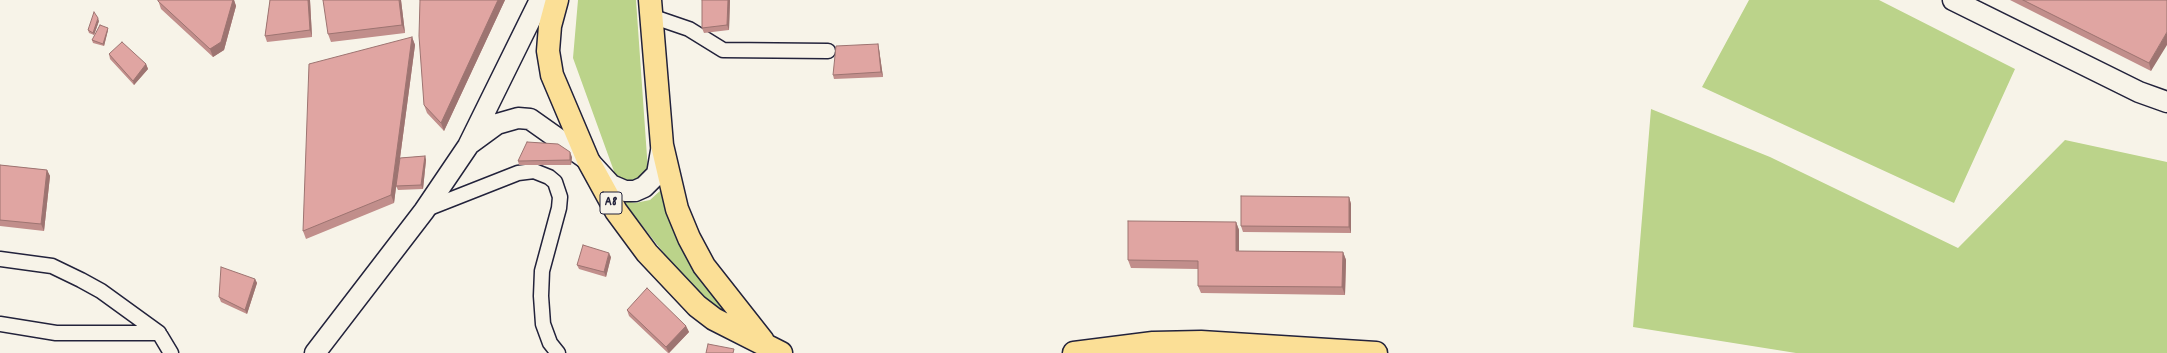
<!DOCTYPE html>
<style>
body{margin:0}
canvas{display:block;background:#f7f3e8}
</style>
<canvas width="2167" height="353"></canvas>
<script>
const context = document.querySelector('canvas').getContext('2d');
context.lineJoin = 'round';
function fill(path, color) { context.fillStyle = color; context.fill(path, 'evenodd'); }
const poly = rows => new Path2D(rows.map(r => 'M' + r).join(''));
function strokePath(path, color, width, dash) { context.strokeStyle = color; context.lineWidth = width; context.lineCap = dash ? 'butt' : 'round'; context.setLineDash(dash || []); context.stroke(path); }
function label(font, color, halo, rows, align = 'center') {
  context.font = font + ' Dekko,sans-serif'; context.lineWidth = 3; context.setLineDash([]); context.textBaseline = 'middle'; context.strokeStyle = halo; context.fillStyle = color; for (const [text, x, y, turn = 0] of rows) {
    context.save(); context.translate(x, y); context.rotate((+turn || 0) * Math.PI / 180); context.textAlign = isNaN(turn) ? turn : align; if (halo) context.strokeText(text, 0, 0); context.fillText(text, 0, 0); context.restore();
  }
}
fill(poly([
 [578,0,636,0,648,171,642,179,631,182,623,181,615,174,573,58],
 [1749,0,1879,0,2015,69,1954,203,1702,87],
 [1651,109,1770,157,1958,248,2065,140,2167,162,2167,353,1796,353,1633,327],
 [662,189,742,327,719,311,681,275,622,200,635,203,650,200]
]), '#bbd38a');
const street = poly([
 [651,16,689,29,723,50,828,51],
 [424,210,518,173,534,171,549,177,555,182,560,197,559,208,542,271,541,296,543,324,550,343,558,353],
 [0,259,52,266,81,280,101,291,159,333,171,353],
 [0,324,56,333,159,333]
]);
const secondary = poly([
 [1953,0,2139,92,2167,102],
 [471,143,497,124,518,118,530,119,588,160,611,185,625,191,635,191,644,187,657,174,662,145],
 [315,353,424,211,468,146,540,0]
]);
const highway = poly([
 [557,0,550,26,548,51,552,75,588,160,616,211,647,253,697,306,714,319,781,353],
 [650,0,662,145,677,209,689,238,704,266,763,341],
 [1074,353,1153,343,1201,342,1376,353]
]);
strokePath(street, '#22223b', 17);
strokePath(secondary, '#22223b', 23);
strokePath(highway, '#22223b', 25);
strokePath(street, '#f7f3e8', 14);
strokePath(secondary, '#f7f3e8', 20);
strokePath(highway, '#fbdf96', 22);
fill(poly([
 [158,0,234,0,236,6,224,50,213,57,161,9],
 [270,0,310,0,312,37,267,42,265,36],
 [401,0,405,33,331,42,328,34],
 [420,0,505,0,444,131,427,113,424,105],
 [702,0,730,0,729,30,704,33,702,28],
 [2010,0,2167,0,2151,71],
 [99,21,94,35,89,33,88,30],
 [108,28,108,30,104,46,93,43,92,40],
 [412,37,415,45,400,158,425,156,426,160,423,189,398,190,396,186,394,203,306,239,303,231],
 [878,44,879,49,883,77,834,79,833,75],
 [109,54,146,64,148,69,134,85,110,59],
 [572,157,571,165,519,165,518,161],
 [0,165,47,170,50,176,44,231,0,226],
 [1349,197,1351,204,1351,233,1243,232,1241,226],
 [1236,222,1239,230,1239,251,1343,252,1346,260,1345,295,1201,293,1198,286,1198,269,1131,268,1128,260],
 [611,257,606,277,579,269,577,265],
 [255,279,257,283,247,314,221,302,219,297],
 [627,310,686,326,689,332,669,353,668,353,629,316]
]), '#c18e8b');
fill(poly([
 [233,0,234,0,236,6,224,50,213,57,210,49],
 [308,0,310,0,312,37,310,30],
 [399,0,401,0,405,33,402,25],
 [498,0,505,0,444,131,441,123],
 [728,0,730,0,729,30,727,25],
 [98,18,99,21,94,35,93,33],
 [108,28,108,30,104,46,103,44],
 [2167,32,2167,45,2151,71,2149,63],
 [412,37,415,45,394,203,391,195],
 [878,44,879,49,883,77,881,72],
 [146,64,148,69,134,85,133,81],
 [570,152,572,157,571,165,570,160],
 [425,156,426,160,423,189,421,185],
 [47,170,50,176,44,231,41,224],
 [1349,197,1351,204,1351,233,1349,227],
 [1236,222,1239,230,1239,259,1236,251],
 [1343,252,1346,260,1345,295,1342,287],
 [609,253,611,257,606,277,604,272],
 [255,279,257,283,247,314,245,310],
 [686,326,689,332,669,353,666,347]
]), '#9d7471');
const building = poly([
 [158,0,233,0,221,42,210,49,158,1,158,0],
 [270,0,308,0,310,30,265,36,270,0],
 [323,0,399,0,402,25,328,34,323,0],
 [420,0,498,0,441,123,424,105,419,36,420,0],
 [702,0,728,0,727,25,702,28,702,0],
 [2023,0,2167,0,2167,32,2149,63,2023,0],
 [94,12,98,18,93,33,88,30,94,12],
 [100,25,108,28,103,44,92,40,100,25],
 [412,37,391,195,303,231,309,64,412,37],
 [122,42,146,64,133,81,109,54,122,42],
 [878,44,881,72,833,75,836,46,878,44],
 [527,142,558,144,570,152,570,160,518,161,527,142],
 [425,156,421,185,396,186,400,158,425,156],
 [0,165,47,170,41,224,0,220,0,165],
 [1241,196,1349,197,1349,227,1241,226,1241,196],
 [1128,221,1236,222,1236,251,1343,252,1342,287,1198,286,1198,261,1128,260,1128,221],
 [583,245,609,253,604,272,577,265,583,245],
 [221,267,255,279,245,310,219,297,221,267],
 [647,288,686,326,666,347,627,310,647,288],
 [708,344,734,349,733,353,706,353,708,344]
]);
fill(building, '#e0a5a2');
strokePath(building, '#9d7471', 1);
for (const [x, y, w] of [
 [611,203,22]
]) { const box = new Path2D(); box.roundRect(x - w / 2, y - 11, w, 22, 3); context.fillStyle = '#f7f3e8'; context.fill(box); strokePath(box, '#22223b', 1); }
label('bold 13px', '#22223b', null, [
 ["A8",611,203]
]);
</script>
